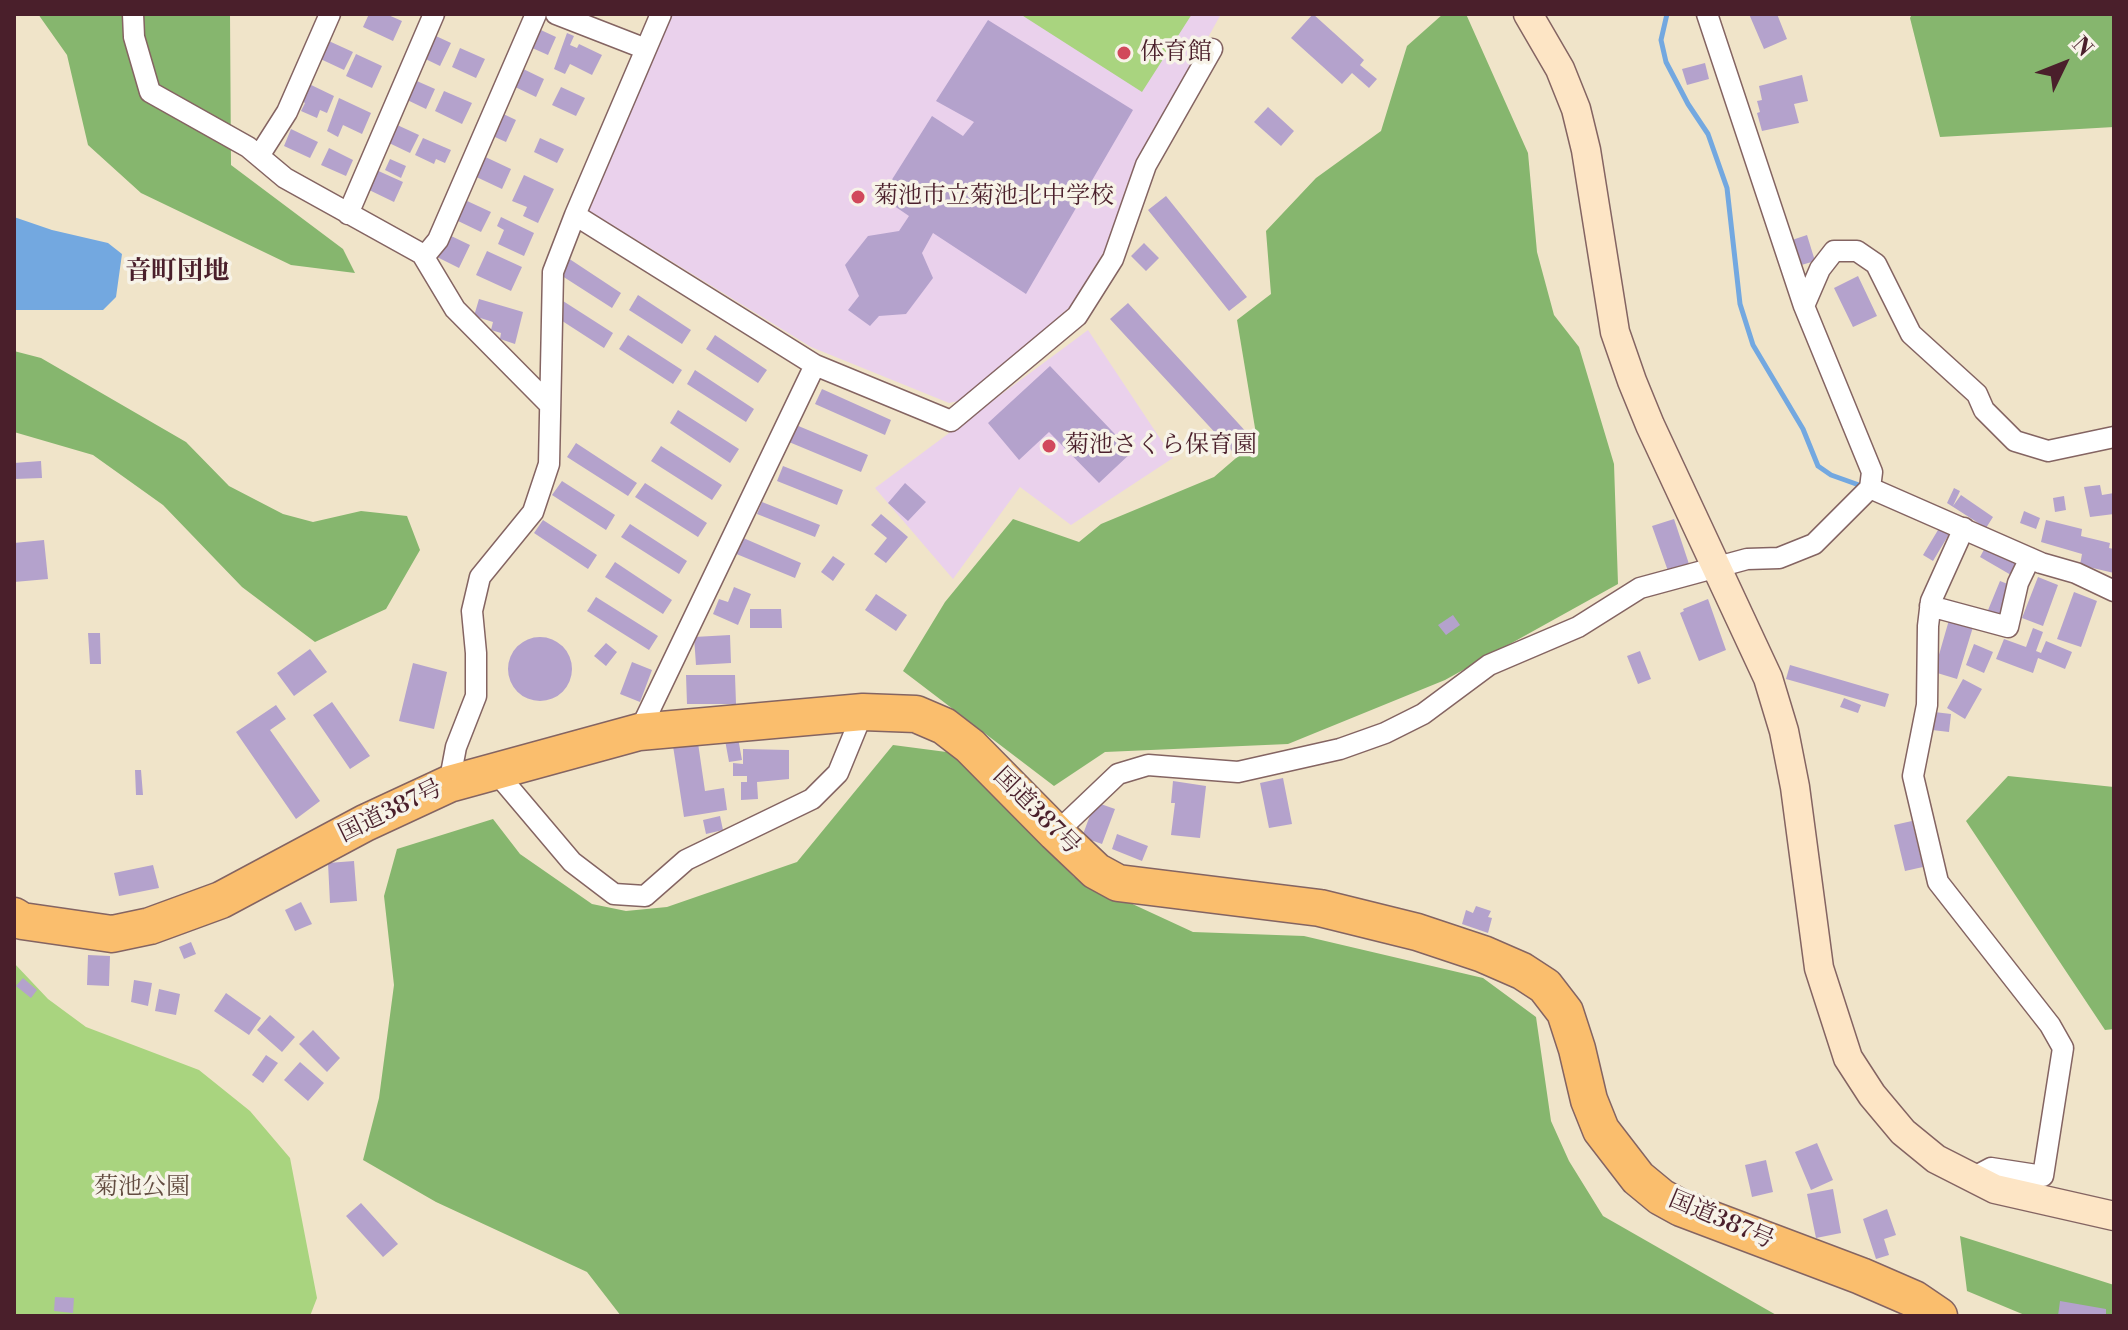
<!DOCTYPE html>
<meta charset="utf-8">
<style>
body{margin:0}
#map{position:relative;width:2128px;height:1330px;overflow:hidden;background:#f0e4c9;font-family:"Libre Bodoni",serif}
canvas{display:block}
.frame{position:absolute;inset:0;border:16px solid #4a1f2b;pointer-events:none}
.north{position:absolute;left:2024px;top:24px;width:80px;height:80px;-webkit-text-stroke:6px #f7f3e8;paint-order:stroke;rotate:47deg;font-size:22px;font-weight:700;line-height:32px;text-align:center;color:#4a1f2b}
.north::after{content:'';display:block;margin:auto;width:28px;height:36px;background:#4a1f2b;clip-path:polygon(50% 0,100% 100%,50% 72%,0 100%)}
</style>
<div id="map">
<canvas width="2128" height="1330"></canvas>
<div class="frame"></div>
<div class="north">N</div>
</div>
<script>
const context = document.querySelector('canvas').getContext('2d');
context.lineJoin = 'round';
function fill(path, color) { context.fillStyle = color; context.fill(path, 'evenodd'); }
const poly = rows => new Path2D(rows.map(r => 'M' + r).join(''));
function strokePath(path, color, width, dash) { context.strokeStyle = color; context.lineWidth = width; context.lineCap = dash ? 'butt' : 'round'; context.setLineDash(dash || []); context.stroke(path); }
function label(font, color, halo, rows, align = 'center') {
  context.font = font + ' "Libre Bodoni","Noto Serif JP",serif'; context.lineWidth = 7; context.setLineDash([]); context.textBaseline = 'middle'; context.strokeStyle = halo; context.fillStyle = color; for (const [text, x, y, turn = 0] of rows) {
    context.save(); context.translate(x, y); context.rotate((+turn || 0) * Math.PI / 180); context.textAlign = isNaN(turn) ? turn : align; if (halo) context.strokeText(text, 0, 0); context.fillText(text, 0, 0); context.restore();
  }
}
fill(poly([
 [672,14,1221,14,1127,184,1108,245,1071,306,963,400,949,403,811,347,588,210],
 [1088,330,1173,458,1071,525,1020,487,953,579,875,488]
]), '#ead1ec');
fill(poly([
 [1020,14,1192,14,1142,92],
 [14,963,48,999,86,1027,199,1070,250,1111,290,1158,317,1298,310,1316,14,1316]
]), '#a9d47f');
fill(poly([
 [38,14,230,14,231,165,343,249,355,273,291,265,141,193,88,145,67,55],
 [1443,14,1466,14,1528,153,1537,252,1554,315,1579,347,1614,464,1618,584,1445,680,1288,744,1105,752,1054,786,903,671,945,602,1013,519,1079,542,1101,524,1214,477,1257,440,1237,320,1271,294,1266,231,1316,178,1381,131,1407,46],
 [1912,14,2114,14,2114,127,1940,137,1910,18],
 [14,351,41,358,186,442,229,486,283,514,313,522,361,511,407,516,420,550,386,609,315,642,242,587,163,505,93,455,14,432],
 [893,745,954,753,1074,877,1193,932,1304,936,1483,978,1536,1017,1551,1121,1569,1161,1603,1216,1778,1316,621,1316,587,1272,436,1202,363,1160,379,1098,394,985,384,896,397,849,493,819,520,854,592,904,626,911,667,907,797,862],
 [2008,776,2114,787,2114,1029,2105,1030,1966,821],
 [1960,1236,2114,1285,2114,1316,2027,1316,1967,1291]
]), '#86b66e');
fill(poly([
 [14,217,52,230,108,243,122,254,116,297,103,310,14,310]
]), '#73a8e0');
strokePath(poly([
 [1667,14,1661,40,1666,62,1688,104,1708,134,1727,188,1740,304,1753,345,1803,429,1818,466,1831,475,1859,485]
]), '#73a8e0', 5);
fill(poly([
 [369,14,386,14,402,21,393,41,363,27],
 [1313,14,1364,60,1360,65,1377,79,1369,88,1352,73,1342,84,1291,38],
 [1749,14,1777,14,1787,39,1764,49],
 [988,20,1133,110,1026,294,933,233,922,253,933,278,906,314,879,316,870,326,848,310,859,296,845,265,868,236,899,231,909,216,881,197,932,116,963,136,974,122,936,101],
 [530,25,556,37,548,55,521,43],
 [423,30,451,43,440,66,413,53],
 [567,33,574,36,570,45,577,48,579,44,602,55,592,75,570,64,565,74,554,69],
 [320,37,353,52,344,70,312,55],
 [460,48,485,59,476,78,452,67],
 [356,54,382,66,372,88,346,76],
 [1705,63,1709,79,1687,85,1682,69],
 [517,66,544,79,536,97,509,84],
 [1802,75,1808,101,1794,104,1799,123,1762,131,1757,113,1760,112,1757,101,1762,100,1759,86],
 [410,78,435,89,426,109,401,97],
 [307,83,334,96,327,113,320,110,317,118,301,111,305,103,299,99],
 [561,87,585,98,576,116,552,105],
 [444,91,472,103,462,124,435,111],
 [339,98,371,113,362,134,343,125,338,137,327,131],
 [1268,107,1294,131,1281,146,1254,122],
 [497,111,516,120,506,142,486,133],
 [395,124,419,135,410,153,387,142],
 [291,129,318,142,310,158,284,146],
 [423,138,451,150,445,163,436,159,434,164,415,155],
 [540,138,564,149,557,163,534,152],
 [329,148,353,160,346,176,321,165],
 [479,154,511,169,502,189,470,174],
 [390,159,406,166,401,178,385,170],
 [374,169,403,182,394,202,365,188],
 [524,175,554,189,538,223,523,216,527,207,512,201],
 [1166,196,1247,297,1229,311,1148,210],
 [465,200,491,212,481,232,456,220],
 [501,217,534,233,524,256,498,244,504,230,497,226],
 [447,234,470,245,459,268,437,257],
 [1807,235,1815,261,1798,266,1789,241],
 [1144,243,1159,258,1146,271,1131,256],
 [487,251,522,267,511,291,476,275],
 [568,258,621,293,612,308,559,274],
 [1858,276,1877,316,1853,327,1834,288],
 [638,295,691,330,682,344,629,310],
 [479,299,523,312,515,344,500,339,501,333,491,330,493,322,474,316],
 [563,301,613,333,604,348,553,315],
 [1128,303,1249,435,1232,451,1110,319],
 [628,335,682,370,673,384,619,349],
 [715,335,767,370,758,383,706,349],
 [1050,366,1132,452,1099,483,1049,432,1019,460,988,423],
 [695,370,754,409,746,422,687,384],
 [822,389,891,420,885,435,815,404],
 [678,410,739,449,730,463,670,423],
 [796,425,868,455,861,472,789,442],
 [576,443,637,483,628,496,567,457],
 [661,446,722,485,712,500,651,461],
 [41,461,42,478,14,479,14,463],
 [783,466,843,490,837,505,777,481],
 [562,481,615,515,606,530,552,495],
 [645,483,707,523,698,537,635,497],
 [905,483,926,502,908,521,888,503],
 [2100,485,2102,495,2114,493,2114,514,2090,517,2084,487],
 [1954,488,1960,491,1953,506,1961,495,1993,517,1986,528,1947,503],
 [2064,496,2066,510,2055,512,2053,498],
 [762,502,820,525,815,537,757,514],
 [2024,511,2040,518,2036,529,2020,523],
 [881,514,908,537,886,563,874,554,887,538,871,525],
 [1674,519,1689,564,1668,571,1652,526],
 [543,520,597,555,588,569,534,533],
 [2046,520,2082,529,2081,536,2110,543,2109,548,2114,549,2114,573,2080,565,2082,554,2041,542],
 [630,524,687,561,679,574,621,537],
 [1941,525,1951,531,1933,561,1923,555],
 [741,537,801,563,795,578,734,553],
 [44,540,48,579,14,582,14,543],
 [1987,544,2018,563,2011,575,1980,557],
 [833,556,845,564,833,581,821,572],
 [615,562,672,600,663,614,605,577],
 [2038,577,2058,585,2043,626,2022,618],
 [2000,581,2018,588,2004,622,1986,615],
 [734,587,751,594,738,625,713,614,719,599,728,602],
 [2074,592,2097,601,2081,647,2057,639],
 [876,594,907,615,896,631,865,610],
 [596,597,658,636,649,650,587,611],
 [1708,599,1726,650,1699,661,1680,613,1684,611,1683,609],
 [750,609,781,609,782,628,750,628],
 [1453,615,1460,625,1446,635,1438,625],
 [1949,620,1973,627,1957,679,1934,672],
 [2033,628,2043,632,2036,651,2041,653,2046,641,2072,652,2065,669,2038,658,2033,673,1996,659,2004,639,2026,647],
 [88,633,100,633,101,664,90,664],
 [730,635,731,663,696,665,694,637],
 '508 669a32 32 0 1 1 64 0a32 32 0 1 1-64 0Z',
 [606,643,617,652,606,666,594,656],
 [1974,644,1993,652,1984,673,1966,665],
 [310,649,327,672,294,696,277,673],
 [1640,651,1651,679,1638,684,1627,656],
 [632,662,652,670,640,702,620,694],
 [413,663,447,672,434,729,399,721],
 [1790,665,1889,694,1885,707,1786,679],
 [686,675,735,675,736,704,687,704],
 [1963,679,1982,689,1965,719,1947,708],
 [1844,698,1861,705,1858,713,1840,707],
 [332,702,370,756,350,769,313,715],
 [276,705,286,719,270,730,320,801,296,819,236,732],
 [1926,711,1951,714,1949,732,1924,729],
 [738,738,742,760,729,762,725,740],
 [698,743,705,791,724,788,727,810,684,817,673,746],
 [743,749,789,750,789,779,757,782,758,799,741,800,741,782,747,782,747,776,733,776,733,763,743,764],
 [135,770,141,770,143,795,136,795],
 [1283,778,1292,824,1269,828,1260,783],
 [1173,781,1206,786,1200,838,1171,835,1175,803,1171,803],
 [1095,802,1115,809,1102,844,1082,837],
 [720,816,723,830,706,834,703,820],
 [1912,821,1923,867,1905,871,1894,825],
 [1117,834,1148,846,1142,861,1112,849],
 [354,861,357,901,330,903,328,863],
 [153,865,159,888,119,896,114,873],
 [301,902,312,924,295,931,285,910],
 [1476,906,1491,911,1488,917,1492,918,1488,933,1462,924,1466,910,1473,913],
 [191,942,196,954,184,959,179,947],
 [88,955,110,956,109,986,87,985],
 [23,978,37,990,31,998,16,986],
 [134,980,152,983,148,1006,131,1002],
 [159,989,180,994,176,1015,155,1011],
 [226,993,261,1018,249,1035,214,1011],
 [270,1015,295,1037,282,1052,257,1030],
 [313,1030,340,1058,327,1072,299,1044],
 [266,1055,278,1063,263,1083,252,1075],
 [300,1062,324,1083,308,1101,284,1080],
 [1817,1143,1833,1180,1811,1190,1795,1152],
 [1766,1160,1773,1192,1752,1197,1745,1165],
 [1833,1189,1841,1233,1816,1238,1807,1194],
 [361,1203,398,1244,383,1257,346,1216],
 [1887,1209,1896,1235,1884,1239,1889,1255,1876,1259,1863,1219],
 [55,1297,74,1298,73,1313,54,1311],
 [2060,1301,2106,1309,2106,1316,2058,1316]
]), '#b4a2cc');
const street = poly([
 [133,14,134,37,150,92,248,147,285,178,422,254,455,309,550,405],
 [556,14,646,49],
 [259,156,287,112,330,14],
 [348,214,434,14],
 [575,215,815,365,639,732],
 [424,257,438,240,536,14],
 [1804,306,1820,269,1834,251,1857,251,1876,264,1911,334,1977,394,1984,410,2015,441,2048,451,2114,437],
 [815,365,951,421,1077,316,1113,259,1146,165,1212,49],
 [1870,488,2041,563,2076,573,2114,591],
 [1964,528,1931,601,1928,626,1927,705,1913,776,1938,882,2050,1025,2063,1048,2043,1176,1991,1168,1972,1178],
 [1930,606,2008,627,2018,583,2030,558],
 [495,771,572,862,614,894,645,896,686,860,812,799,838,773,863,712],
 [449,784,456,747,476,696,476,653,472,611,480,577,533,512,549,464,553,272,575,215,661,14],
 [1056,833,1118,774,1148,765,1238,772,1340,749,1385,733,1423,714,1489,665,1578,627,1640,588,1747,559,1779,558,1814,544,1870,488,1872,472,1804,306,1707,14]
]);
const secondary = poly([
 [1528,14,1560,69,1576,109,1586,150,1615,332,1632,381,1650,425,1768,678,1784,731,1795,787,1819,968,1848,1058,1872,1095,1903,1132,1936,1159,1995,1189,2114,1216]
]);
const highway = poly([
 [14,916,22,921,112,934,150,926,221,900,365,823,449,784,639,732,863,712,916,714,944,726,970,746,1056,833,1096,871,1118,883,1320,908,1417,932,1483,954,1522,971,1545,986,1565,1012,1577,1049,1589,1100,1601,1130,1638,1178,1661,1197,1681,1208,1861,1276,1914,1299,1939,1316]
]);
strokePath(street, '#846462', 23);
strokePath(secondary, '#846462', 31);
strokePath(highway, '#846462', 39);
strokePath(street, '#fff', 20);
strokePath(secondary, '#fde5c5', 28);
strokePath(highway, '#fabe6d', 36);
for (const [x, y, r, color] of [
 [1124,53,8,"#d1495b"],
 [858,197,8,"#d1495b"],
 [1049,446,8,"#d1495b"]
]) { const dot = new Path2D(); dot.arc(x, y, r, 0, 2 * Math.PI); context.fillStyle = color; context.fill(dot); strokePath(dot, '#f7f3e8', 3); }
label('24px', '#4a1f2b', '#f7f3e8', [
 ["体育館",1140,53],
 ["菊池市立菊池北中学校",874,197],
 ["菊池さくら保育園",1065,446]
], 'left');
label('24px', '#4a1f2b', '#f7f3e8', [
 ["国道387号",391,812,-26],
 ["国道387号",1036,812,45],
 ["国道387号",1721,1221,23]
]);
label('24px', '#624c40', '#f7f3e8', [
 ["菊池公園",142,1188]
]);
label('bold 26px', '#4a1f2b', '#f7f3e8', [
 ["音町団地",177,273]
]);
</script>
